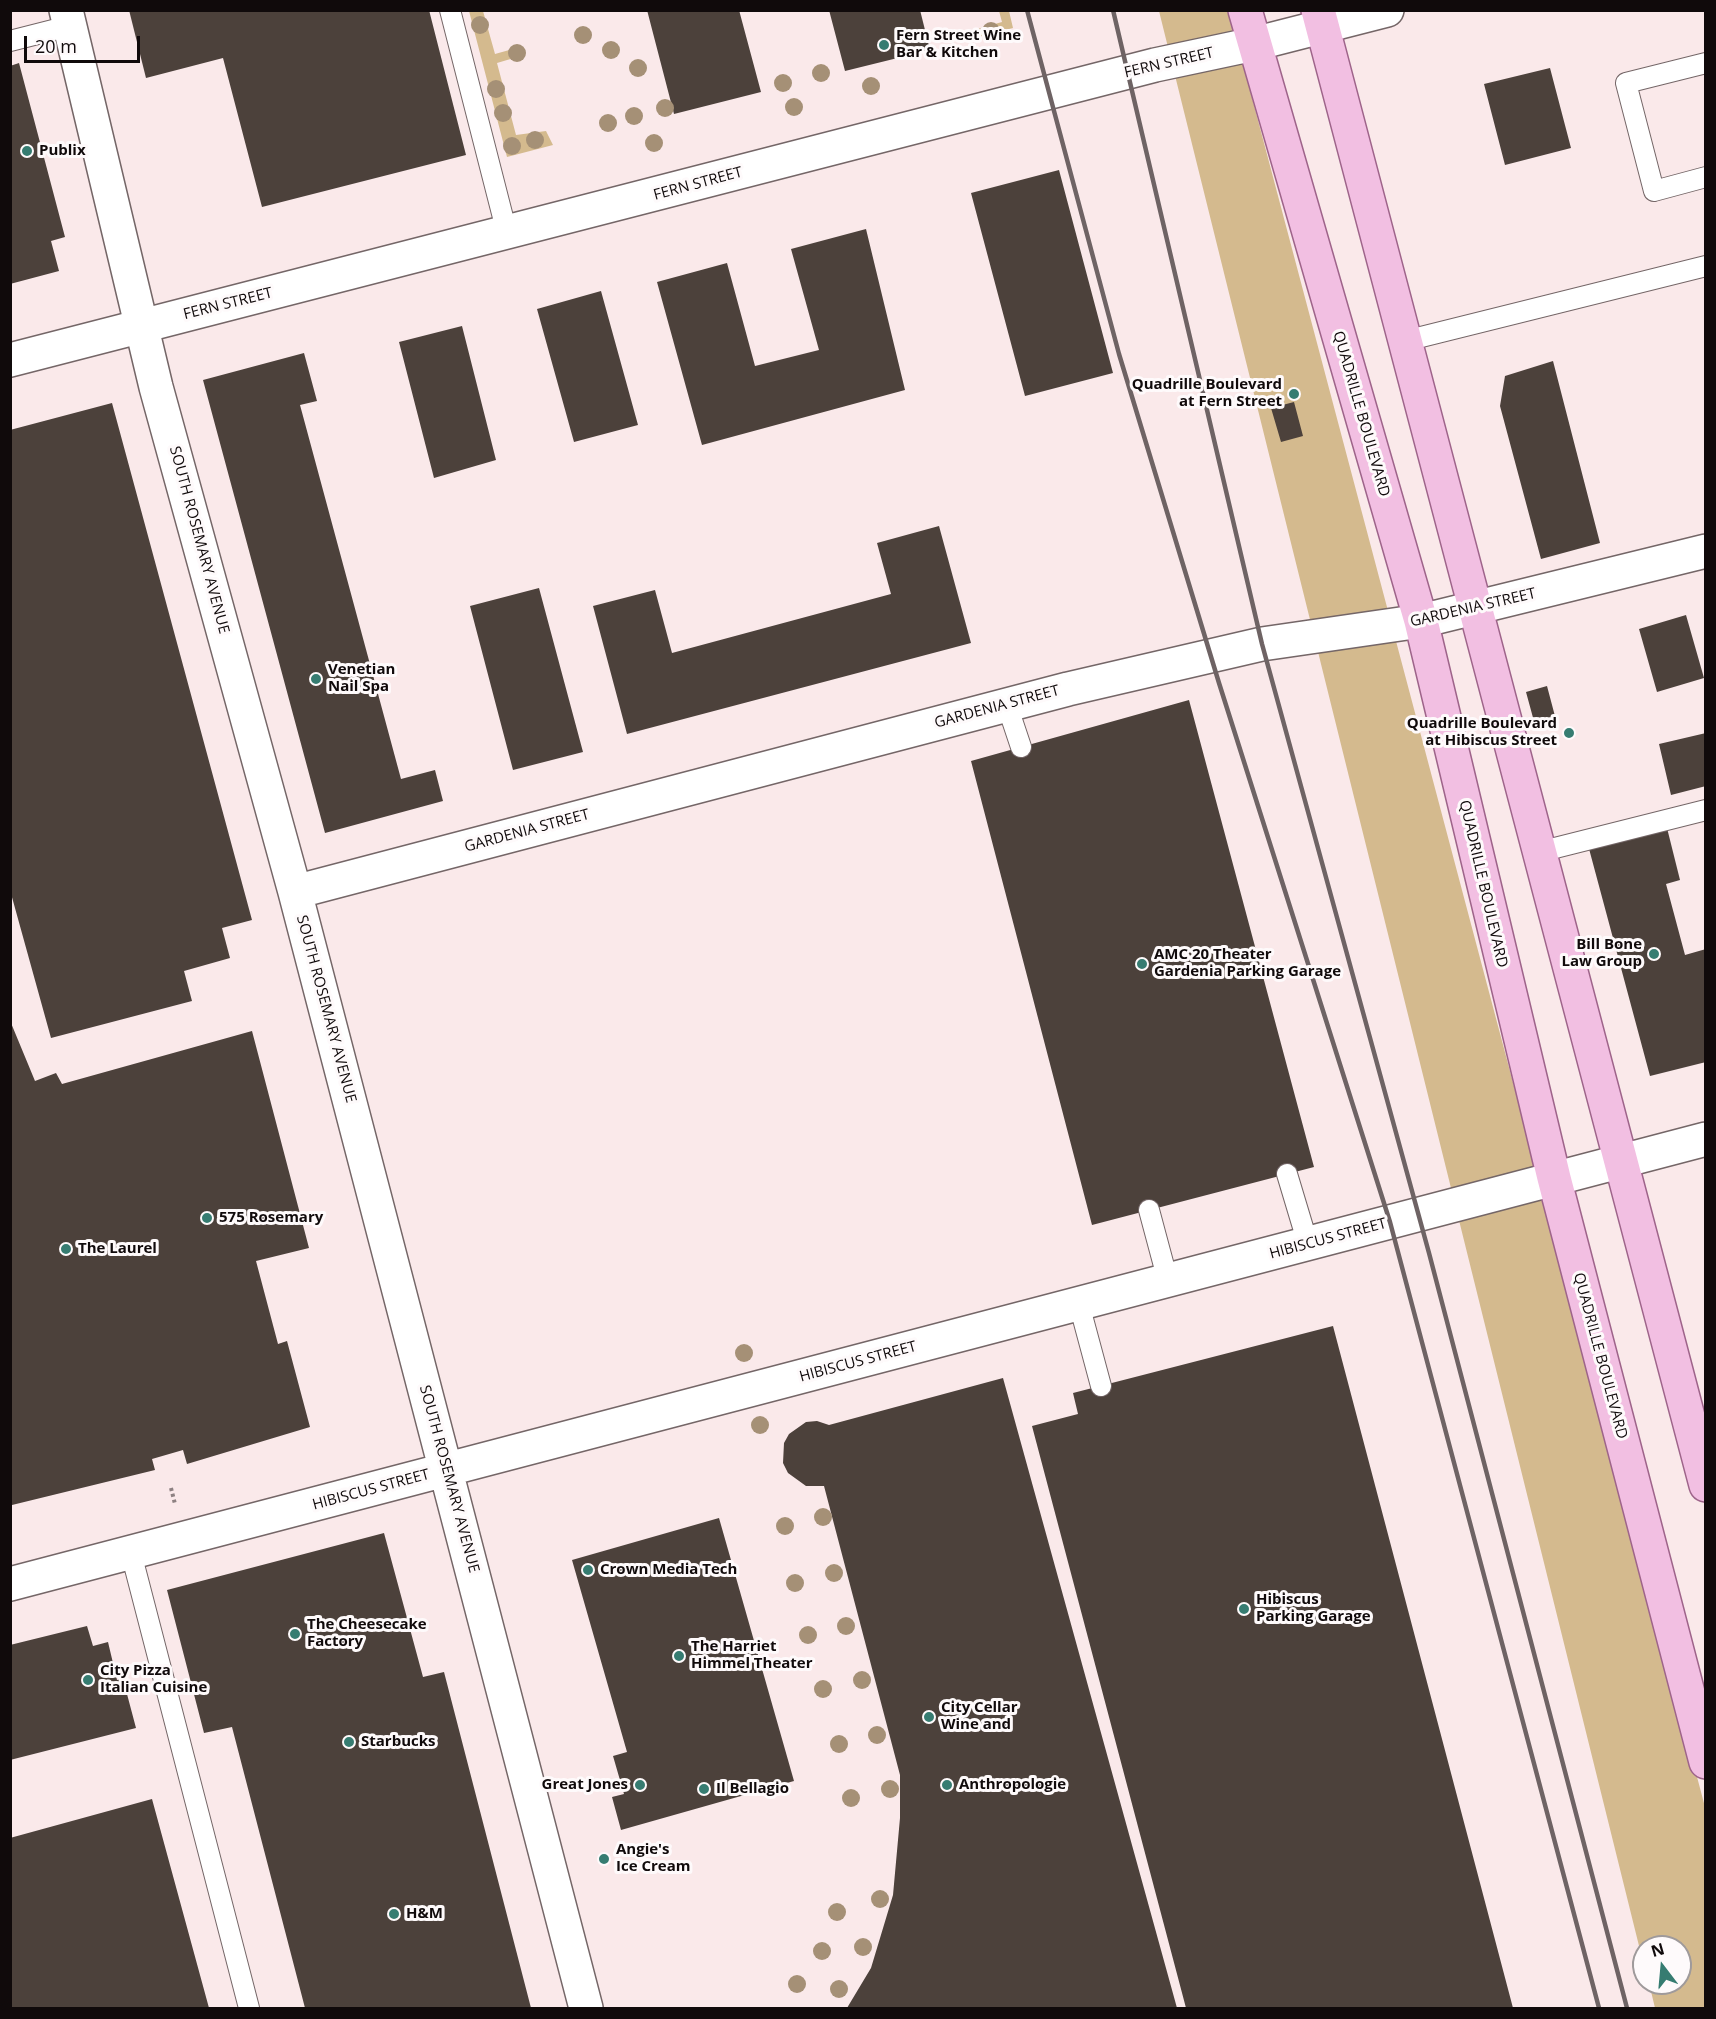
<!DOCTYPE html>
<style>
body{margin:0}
#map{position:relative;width:1716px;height:2019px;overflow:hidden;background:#fae9ea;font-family:"Open Sans",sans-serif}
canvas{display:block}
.frame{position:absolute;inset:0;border:12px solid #100a0b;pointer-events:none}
.north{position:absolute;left:1632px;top:1935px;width:60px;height:60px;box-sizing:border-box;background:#fefafb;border:2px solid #9f9a9b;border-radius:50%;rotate:344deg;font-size:16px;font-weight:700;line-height:24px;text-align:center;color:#100a0b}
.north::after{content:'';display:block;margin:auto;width:21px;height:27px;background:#367c71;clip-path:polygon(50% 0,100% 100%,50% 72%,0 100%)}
.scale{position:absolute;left:24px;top:36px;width:116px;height:27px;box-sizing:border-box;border:3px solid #100a0b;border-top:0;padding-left:8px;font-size:18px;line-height:21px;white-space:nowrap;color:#100a0b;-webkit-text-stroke:4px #fefafb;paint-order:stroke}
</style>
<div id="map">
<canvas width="1716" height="2019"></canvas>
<div class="frame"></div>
<div class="north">N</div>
<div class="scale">20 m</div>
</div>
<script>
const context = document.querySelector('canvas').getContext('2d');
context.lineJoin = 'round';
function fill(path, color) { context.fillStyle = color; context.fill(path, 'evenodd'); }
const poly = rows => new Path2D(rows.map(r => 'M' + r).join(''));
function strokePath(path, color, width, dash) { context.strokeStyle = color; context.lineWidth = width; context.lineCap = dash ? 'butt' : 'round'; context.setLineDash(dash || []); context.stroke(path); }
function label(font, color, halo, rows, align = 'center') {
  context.font = font + ' "Open Sans",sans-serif'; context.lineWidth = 6; context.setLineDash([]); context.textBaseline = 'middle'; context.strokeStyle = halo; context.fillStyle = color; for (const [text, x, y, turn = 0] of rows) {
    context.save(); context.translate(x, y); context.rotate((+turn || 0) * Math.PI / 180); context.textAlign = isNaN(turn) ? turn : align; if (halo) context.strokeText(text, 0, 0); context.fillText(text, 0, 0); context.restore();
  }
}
fill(poly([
 [469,11,483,11,495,54,520,47,525,49,524,55,497,63,516,135,546,131,553,145,507,157],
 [999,11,1009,11,1013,28,971,39,970,31,1002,22],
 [1159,11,1229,11,1705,1807,1705,2008,1655,2008,1649,1983,1680,1983,1680,1947,1644,1947,1644,1966]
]), '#d4ba8e');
fill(poly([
 [129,10,429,10,466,155,262,207,223,58,146,78],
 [647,10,739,10,761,92,674,114],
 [829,10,920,10,930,50,845,71],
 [19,63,65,237,51,241,59,271,10,284,10,66],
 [1550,68,1571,148,1505,165,1484,84],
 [1059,170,1113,373,1025,396,971,193],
 [866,229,905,390,702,445,657,282,727,263,755,366,819,350,791,249],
 [601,291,638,425,574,442,537,309],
 [462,326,496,460,434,478,399,342],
 [304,353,317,401,300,405,401,779,435,770,443,801,325,833,203,380],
 [1553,361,1600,543,1541,559,1500,406,1505,376],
 [1294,402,1303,436,1281,442,1271,408],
 [112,403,252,920,222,928,230,958,184,971,192,1001,51,1038,10,890,10,430],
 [939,526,971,643,627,734,593,606,655,590,672,653,891,594,877,543],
 [539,588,583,752,513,770,470,606],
 [1686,615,1704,678,1657,692,1639,629],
 [1547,686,1556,720,1535,725,1526,692],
 [1189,700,1314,1167,1092,1225,971,761],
 [1706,733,1706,786,1671,795,1659,744],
 [1666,824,1680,880,1666,884,1685,955,1706,949,1706,1062,1650,1076,1588,845],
 [11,1023,35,1081,56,1073,62,1084,252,1031,309,1248,256,1261,278,1344,287,1341,310,1427,187,1464,183,1450,152,1459,155,1470,12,1505],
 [1333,1326,1513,2008,1186,2008,1032,1426,1078,1414,1073,1393],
 [1003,1378,1177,2008,847,2008,871,1968,893,1895,900,1818,900,1775,824,1486,806,1486,788,1473,783,1463,784,1443,789,1434,806,1422,817,1421,829,1425],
 [719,1518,794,1781,621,1830,612,1797,624,1794,613,1756,627,1752,572,1560],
 [384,1533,423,1677,444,1672,531,2008,305,2008,232,1727,204,1733,167,1590],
 [87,1626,93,1646,108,1642,117,1680,123,1679,136,1728,10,1760,10,1645],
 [152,1799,209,2008,10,2008,10,1838]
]), '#4c413b');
const lane = poly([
 [450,10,507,233],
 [10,41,69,26],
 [1706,63,1626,83,1654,191,1706,177],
 [1405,341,1706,266],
 [1007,705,1021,747],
 [1539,852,1706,810],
 [1287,1174,1308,1244],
 [1149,1210,1168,1281],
 [1079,1304,1101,1386],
 [131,1553,249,2008]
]);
const street = poly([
 [66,10,156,387,295,892,586,2008],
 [295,892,1068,689,1262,644,1421,621,1706,551],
 [10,1584,1706,1139]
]);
const secondary = poly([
 [10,360,1155,65,1254,44,1387,10]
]);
const primary = poly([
 [1245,10,1421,621,1554,1178,1706,1762],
 [1318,10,1706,1485]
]);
strokePath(lane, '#746667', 22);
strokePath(street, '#746667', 36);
strokePath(secondary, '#746667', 36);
strokePath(primary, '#9e648a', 36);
strokePath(poly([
 [171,1488,175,1504]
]), '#8d8182', 4, [3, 3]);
strokePath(lane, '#fff', 20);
strokePath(street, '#fff', 33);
strokePath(secondary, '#fff', 33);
strokePath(primary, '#f2bfe2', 33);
strokePath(poly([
 [1027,10,1119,354,1219,683,1390,1222,1599,2008],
 [1113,10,1262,644,1429,1253,1627,2008]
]), '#6e6364', 4.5);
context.fillStyle = '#a59076';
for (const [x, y] of [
 [480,25],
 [991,31],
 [583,35],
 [611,50],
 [517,53],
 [638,68],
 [821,73],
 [783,83],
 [871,86],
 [496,89],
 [794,107],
 [665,108],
 [503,113],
 [634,116],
 [608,123],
 [535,140],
 [654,143],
 [512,146],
 [744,1353],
 [760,1425],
 [823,1517],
 [785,1526],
 [834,1573],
 [795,1583],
 [846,1626],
 [808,1635],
 [862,1680],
 [823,1689],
 [877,1735],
 [839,1744],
 [890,1789],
 [851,1798],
 [880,1899],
 [837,1912],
 [863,1947],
 [822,1951],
 [797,1984],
 [839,1989]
]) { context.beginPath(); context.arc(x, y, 9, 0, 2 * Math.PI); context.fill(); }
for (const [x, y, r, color] of [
 [884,45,6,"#367c71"],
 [27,151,6,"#367c71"],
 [1294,394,6,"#367c71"],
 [316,679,6,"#367c71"],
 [1569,733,6,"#367c71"],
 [1654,954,6,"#367c71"],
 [1142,964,6,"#367c71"],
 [207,1218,6,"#367c71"],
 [66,1249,6,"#367c71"],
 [588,1570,6,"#367c71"],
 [1244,1609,6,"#367c71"],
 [295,1634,6,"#367c71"],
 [679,1656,6,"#367c71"],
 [88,1680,6,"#367c71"],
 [929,1717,6,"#367c71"],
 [349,1742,6,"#367c71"],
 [640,1785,6,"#367c71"],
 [947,1785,6,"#367c71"],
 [704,1789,6,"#367c71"],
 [604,1859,6,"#367c71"],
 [394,1914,6,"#367c71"]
]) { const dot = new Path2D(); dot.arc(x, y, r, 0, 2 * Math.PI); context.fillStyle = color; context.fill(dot); strokePath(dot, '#fefafb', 2); }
label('bold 15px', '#100a0b', '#fefafb', [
 ["Fern Street Wine",896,36],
 ["Bar & Kitchen",896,53],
 ["Publix",39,151],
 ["Quadrille Boulevard",1282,385,"right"],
 ["at Fern Street",1282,402,"right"],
 ["Venetian",328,670],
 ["Nail Spa",328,687],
 ["Quadrille Boulevard",1557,724,"right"],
 ["at Hibiscus Street",1557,741,"right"],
 ["Bill Bone",1642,945,"right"],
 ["Law Group",1642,962,"right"],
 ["AMC 20 Theater",1154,955],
 ["Gardenia Parking Garage",1154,972],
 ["575 Rosemary",219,1218],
 ["The Laurel",78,1249],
 ["Crown Media Tech",600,1570],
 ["Hibiscus",1256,1600],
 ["Parking Garage",1256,1617],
 ["The Cheesecake",307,1625],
 ["Factory",307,1642],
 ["The Harriet",691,1647],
 ["Himmel Theater",691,1664],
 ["City Pizza",100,1671],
 ["Italian Cuisine",100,1688],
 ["City Cellar",941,1708],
 ["Wine and",941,1725],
 ["Starbucks",361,1742],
 ["Great Jones",628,1785,"right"],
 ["Anthropologie",959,1785],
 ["Il Bellagio",716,1789],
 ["Angie's",616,1850],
 ["Ice Cream",616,1867],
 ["H&M",406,1914]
], 'left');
label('15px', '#100a0b', '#fefafb', [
 ["FERN STREET",1169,63,-13],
 ["FERN STREET",698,184,-15],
 ["FERN STREET",228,304,-14],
 ["QUADRILLE BOULEVARD",1361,414,74],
 ["SOUTH ROSEMARY AVENUE",199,540,75],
 ["GARDENIA STREET",1473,608,-13],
 ["GARDENIA STREET",997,707,-15],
 ["GARDENIA STREET",527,831,-15],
 ["QUADRILLE BOULEVARD",1483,884,77],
 ["SOUTH ROSEMARY AVENUE",326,1009,75],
 ["HIBISCUS STREET",1328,1239,-15],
 ["QUADRILLE BOULEVARD",1600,1356,75],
 ["HIBISCUS STREET",858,1362,-15],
 ["SOUTH ROSEMARY AVENUE",449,1479,75],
 ["HIBISCUS STREET",371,1490,-15]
]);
</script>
